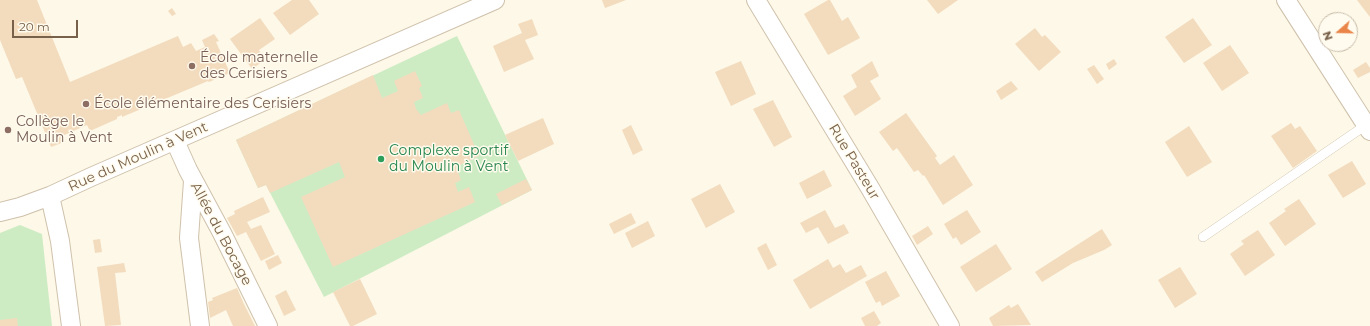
<!DOCTYPE html>
<meta charset="utf-8">
<style>
body{margin:0}
#map{position:relative;width:1370px;height:326px;overflow:hidden;background:#fdf8e7;font-family:Montserrat,sans-serif}
canvas{display:block}
.north{position:absolute;left:1318px;top:12px;width:40px;height:40px;box-sizing:border-box;background:#fffbee;border:1px solid #c9bdac;border-radius:50%;rotate:250deg;font-size:11px;font-weight:700;line-height:16px;text-align:center;color:#78614a}
.north::after{content:'';display:block;margin:auto;width:14px;height:18px;background:#ea8549;clip-path:polygon(50% 0,100% 100%,50% 72%,0 100%)}
.scale{position:absolute;left:12px;top:20px;width:66px;height:18px;box-sizing:border-box;border:2px solid #78614a;border-top:0;padding-left:5px;font-size:12px;line-height:14px;white-space:nowrap;color:#78614a;-webkit-text-stroke:3px #fffbee;paint-order:stroke}
</style>
<div id="map">
<canvas width="1370" height="326"></canvas>
<div class="north">N</div>
<div class="scale">20 m</div>
</div>
<script>
const context = document.querySelector('canvas').getContext('2d');
context.lineJoin = 'round';
function fill(path, color) { context.fillStyle = color; context.fill(path, 'evenodd'); }
const poly = rows => new Path2D(rows.map(r => 'M' + r).join(''));
function strokePath(path, color, width, dash) { context.strokeStyle = color; context.lineWidth = width; context.lineCap = dash ? 'butt' : 'round'; context.setLineDash(dash || []); context.stroke(path); }
function label(font, color, halo, rows, align = 'center') {
  context.font = font + ' Montserrat,sans-serif'; context.lineWidth = 3; context.setLineDash([]); context.textBaseline = 'middle'; context.strokeStyle = halo; context.fillStyle = color; for (const [text, x, y, turn = 0] of rows) {
    context.save(); context.translate(x, y); context.rotate((+turn || 0) * Math.PI / 180); context.textAlign = isNaN(turn) ? turn : align; if (halo) context.strokeText(text, 0, 0); context.fillText(text, 0, 0); context.restore();
  }
}
fill(poly([
 [457,36,532,190,324,297,266,185,258,188,236,140],
 [20,225,42,234,52,326,0,326,0,233]
]), '#ceecc4');
fill(poly([
 [0,0,37,0,70,82,178,36,183,47,191,43,196,51,205,47,202,40,214,34,219,41,216,42,230,73,209,82,208,81,122,117,122,115,117,117,117,119,90,131,87,125,62,136,64,142,51,147,22,77,16,79,0,40],
 [292,0,309,0,319,14,290,35,273,13],
 [602,0,626,0,605,8],
 [828,0,830,0,842,21,848,17,860,38,828,55,804,14],
 [927,0,958,0,938,14],
 [1357,0,1370,0,1370,17,1363,8],
 [172,8,176,14,172,16,168,11],
 [260,18,275,39,259,50,265,60,252,69,230,39],
 [1193,18,1212,45,1184,63,1165,37],
 [532,19,538,35,525,40,534,59,504,72,493,46,522,33,518,24],
 [1035,28,1042,37,1045,35,1061,52,1039,71,1015,44],
 [1230,45,1249,73,1222,91,1203,63],
 [1114,59,1117,64,1109,70,1106,64],
 [741,61,756,94,731,106,715,72],
 [872,61,879,76,870,81,881,99,855,116,843,96,857,87,851,75],
 [1366,62,1370,68,1370,72,1358,78,1353,70],
 [1094,65,1104,79,1097,84,1087,69],
 [415,71,422,86,419,88,423,98,414,102,416,109,421,115,447,103,451,113,459,110,479,156,456,167,461,180,455,183,458,192,469,187,475,202,333,267,301,197,345,177,339,162,270,193,266,185,258,188,236,140,373,75,382,98,398,91,394,81],
 [1011,81,1018,89,1001,100,996,91],
 [773,100,792,137,774,147,753,109],
 [906,113,937,156,935,158,940,165,954,155,973,185,943,205,924,175,923,176,918,170,914,172,897,148,893,151,879,132],
 [543,118,554,144,518,161,505,135],
 [1291,123,1295,129,1300,126,1317,151,1293,168,1271,136],
 [631,125,643,150,633,155,622,130],
 [1189,126,1212,162,1187,177,1165,142],
 [1352,161,1366,184,1343,198,1328,175],
 [824,170,832,186,807,199,799,183],
 [526,179,532,190,502,205,496,194],
 [720,184,735,212,706,228,691,199],
 [263,197,270,212,247,222,251,229,261,225,275,254,261,261,246,232,237,236,227,218,235,214,234,211],
 [1299,199,1316,224,1285,246,1269,223,1286,211,1284,209],
 [825,210,835,228,844,224,849,233,828,244,818,227,806,233,800,223],
 [967,210,981,232,961,245,956,237,953,239,944,224],
 [631,213,636,223,614,234,609,224],
 [648,221,655,236,632,248,625,233],
 [928,226,933,234,917,245,912,236],
 [1102,229,1112,245,1104,250,1073,263,1042,282,1035,272],
 [1258,230,1275,255,1245,276,1230,254,1244,244,1241,241],
 [100,239,102,252,95,253,93,240],
 [766,243,777,265,768,270,757,248],
 [996,244,1012,269,976,292,960,267],
 [278,255,282,263,269,270,265,261],
 [828,259,833,268,840,264,846,273,861,265,867,276,810,309,793,280],
 [124,263,126,272,115,273,121,325,105,326,97,267],
 [1180,267,1197,294,1175,308,1158,280],
 [886,271,900,296,882,306,880,301,876,303,865,282],
 [360,279,377,314,353,326,350,326,333,292],
 [237,288,243,302,255,326,233,326,226,310,210,318,208,302,213,300,212,298],
 [286,290,296,310,284,316,275,296],
 [1018,304,1031,325,993,326,989,318,1009,305,1011,308],
 [874,311,881,323,877,326,865,326,861,318],
 [17,318,18,326,0,326,0,320]
]), '#f3dbbe');
const lane = poly([
 [1203,237,1366,125]
]);
const street = poly([
 [756,0,870,188,950,326],
 [1286,0,1370,131],
 [175,141,188,170,222,233,268,326],
 [193,181,189,238,200,326],
 [50,196,60,241,71,326],
 [0,212,20,207,50,196,91,177,495,0]
]);
strokePath(lane, '#cfc1ac', 10);
strokePath(street, '#cfc1ac', 20);
strokePath(lane, '#fff', 9);
strokePath(street, '#fff', 18);
for (const [x, y, r, color] of [
 [192,66,4,"#8d6e63"],
 [86,104,4,"#8d6e63"],
 [8,130,4,"#8d6e63"],
 [381,159,4,"#2e9e5b"]
]) { const dot = new Path2D(); dot.arc(x, y, r, 0, 2 * Math.PI); context.fillStyle = color; context.fill(dot); strokePath(dot, '#fffbee', 1.5); }
label('14px', '#785e54', '#fffbee', [
 ["École maternelle",200,58],
 ["des Cerisiers",200,74],
 ["École élémentaire des Cerisiers",94,104],
 ["Collège le",16,122],
 ["Moulin à Vent",16,138]
], 'left');
label('14px', '#27864d', '#fffbee', [
 ["Complexe sportif",389,151],
 ["du Moulin à Vent",389,167]
], 'left');
label('14px', '#78614a', '#fffbee', [
 ["Rue du Moulin à Vent",138,157,-24],
 ["Rue Pasteur",854,162,59],
 ["Allée du Bocage",221,234,62]
]);
</script>
